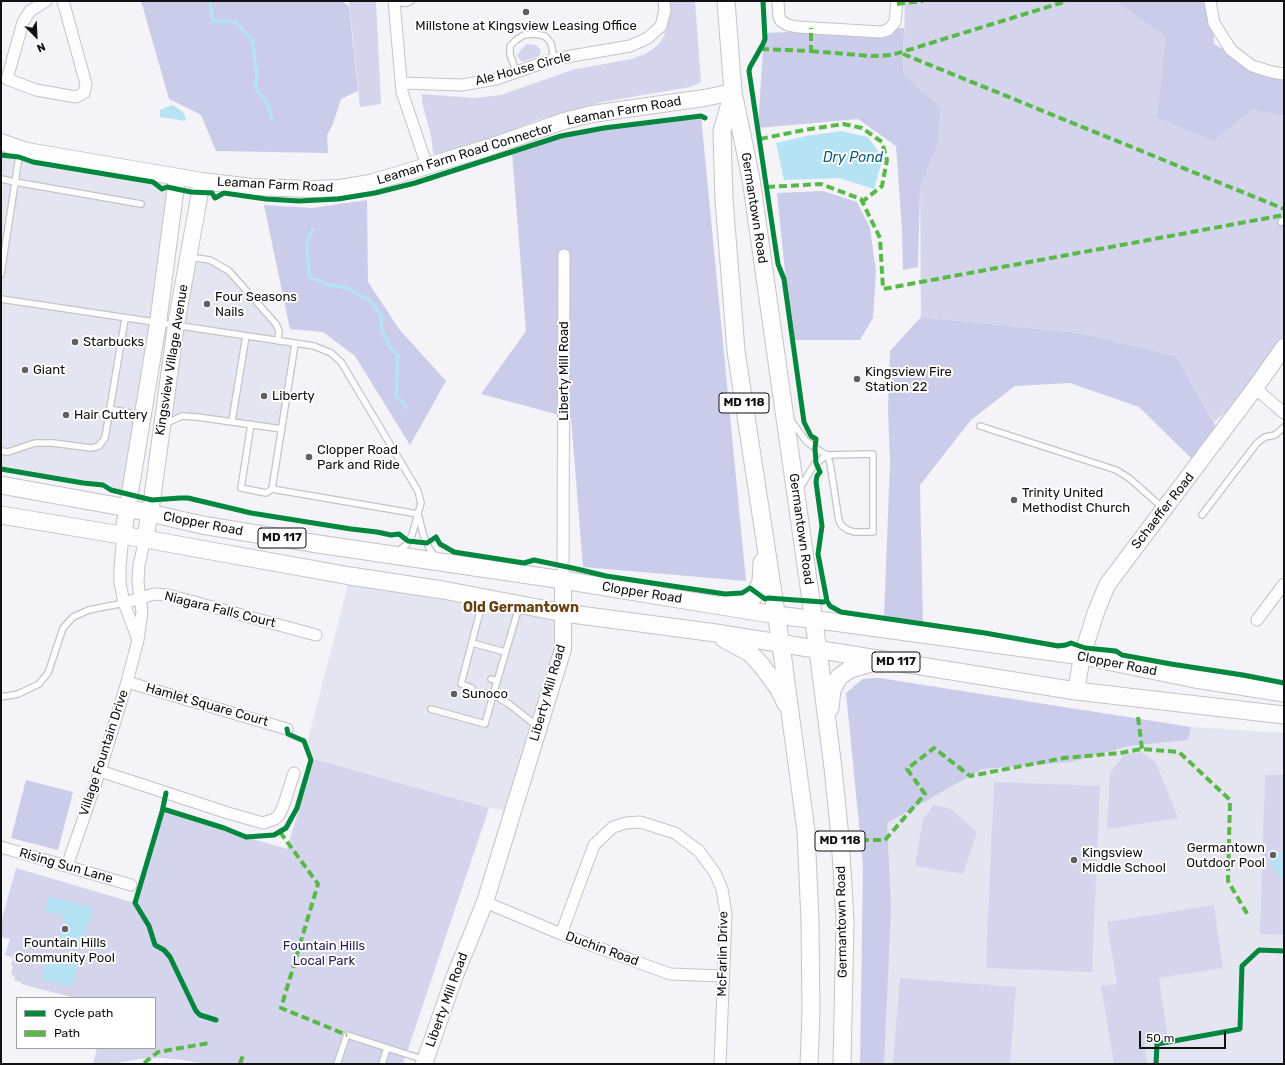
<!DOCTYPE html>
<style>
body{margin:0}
#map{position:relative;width:1285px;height:1065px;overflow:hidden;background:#f3f3f8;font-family:Rubik,sans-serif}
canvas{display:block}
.frame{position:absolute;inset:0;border:2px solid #111114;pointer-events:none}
.legend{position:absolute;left:16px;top:997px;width:140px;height:52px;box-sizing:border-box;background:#fff;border:1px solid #a0a0a1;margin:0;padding:5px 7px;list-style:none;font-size:12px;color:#111114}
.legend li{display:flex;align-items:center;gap:8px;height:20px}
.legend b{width:20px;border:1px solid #a0a0a1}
.north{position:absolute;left:16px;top:16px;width:40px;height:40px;-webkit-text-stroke:3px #fff;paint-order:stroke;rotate:156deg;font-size:11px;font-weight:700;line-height:16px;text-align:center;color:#111114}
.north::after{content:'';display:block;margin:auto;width:14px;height:18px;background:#111114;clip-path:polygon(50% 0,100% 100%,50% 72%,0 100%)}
.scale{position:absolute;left:1139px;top:1031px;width:87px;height:18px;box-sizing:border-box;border:2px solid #111114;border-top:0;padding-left:5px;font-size:12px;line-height:14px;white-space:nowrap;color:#111114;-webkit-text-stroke:3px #fff;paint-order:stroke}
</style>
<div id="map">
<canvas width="1285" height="1065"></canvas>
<div class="frame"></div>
<ul class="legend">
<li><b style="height:5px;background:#00873e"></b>Cycle path</li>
<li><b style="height:5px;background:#58b947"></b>Path</li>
</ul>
<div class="north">N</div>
<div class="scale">50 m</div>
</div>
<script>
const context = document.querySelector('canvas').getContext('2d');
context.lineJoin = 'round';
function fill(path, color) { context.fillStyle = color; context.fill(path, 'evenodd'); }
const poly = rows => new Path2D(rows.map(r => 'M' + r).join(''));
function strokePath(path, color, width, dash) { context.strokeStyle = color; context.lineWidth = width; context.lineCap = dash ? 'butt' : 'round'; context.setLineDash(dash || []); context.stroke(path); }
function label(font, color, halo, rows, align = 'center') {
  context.font = font + ' Rubik,sans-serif'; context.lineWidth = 4; context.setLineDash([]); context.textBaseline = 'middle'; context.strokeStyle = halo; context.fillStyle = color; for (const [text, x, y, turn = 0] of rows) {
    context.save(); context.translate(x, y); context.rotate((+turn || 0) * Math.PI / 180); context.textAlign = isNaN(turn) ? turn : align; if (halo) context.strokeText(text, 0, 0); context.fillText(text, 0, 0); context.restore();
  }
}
fill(poly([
 [1,142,177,178,130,496,111,490,103,485,83,483,1,469],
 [189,257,220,265,276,324,278,341,295,344,282,429,182,416,161,426],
 [350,576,564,613,513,812,489,808,314,759,307,744],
 [879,678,1191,727,1284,733,1284,1064,862,1064,868,901,851,690,853,686,863,679]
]), '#e4e5f0');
fill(poly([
 [349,1,376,1,381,104,360,107],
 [670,1,695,1,701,82,690,87,603,102,537,120,494,138,442,155,433,153,431,136,422,102,422,94,475,98,501,95,572,70,631,59,645,54,657,46,663,38,669,20],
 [905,1,1120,1,1120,5,1166,37,1214,141,1252,110,1284,116,1284,347,1255,388,1214,422,1176,356,1079,333,921,317,920,188,937,146,903,74],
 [526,44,536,45,541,50,539,56,522,62,517,56,520,51],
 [1141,752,1156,763,1178,818,1107,829,1110,772,1125,755],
 [314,759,489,808,403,1064,206,1064,183,1060,161,1058,139,1059,111,1064,93,1064,97,1048,155,1048,155,998,75,998,21,984,21,982,14,980,15,976,11,975,13,966,11,966,13,958,5,955,10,939,1,937,1,922,16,868,135,903,162,812,287,849],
 [1265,775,1284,775,1284,935,1260,934],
 [994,782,1100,786,1092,972,986,968],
 [934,805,951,809,977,832,963,874,915,866,923,819],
 [1214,905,1223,968,1159,978,1168,1040,1144,1044,1147,1064,1114,1064,1101,986,1117,984,1107,922],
 [900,978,1016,987,1010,1064,893,1064]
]), '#d4d4ed');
fill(poly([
 [141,1,341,1,349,6,358,91,341,99,333,124,327,135,328,153,216,151,201,115,169,99],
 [1120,1,1212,1,1214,44,1252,66,1284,74,1284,116,1252,110,1214,141,1157,117,1166,37,1120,5],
 [904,28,903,74,940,108,937,146,920,188,918,267,903,270,902,230,896,146,858,119,758,128,764,33],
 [701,116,746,581,583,567,571,418,481,394,526,331,512,152,597,129],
 [823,191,857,202,870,228,876,271,873,318,860,340,792,340,777,193],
 [367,200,368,282,399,329,446,381,410,445,355,356,323,332,290,329,264,205,312,208],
 [921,317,1079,333,1176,356,1221,435,1198,465,1139,407,1070,383,1015,386,971,420,920,485,923,624,884,618,890,463,888,408,890,351],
 [879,678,1191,727,1188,740,1128,746,1071,762,982,769,887,823,891,908,884,1064,860,1064,863,865,846,693,863,679],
 [26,780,73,792,58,850,11,838]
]), '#cbccea');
fill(poly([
 [172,105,182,111,186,118,185,121,160,117,160,110],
 [841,131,868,137,883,158,874,189,839,178,784,180,776,143,806,136],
 [1284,849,1284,881,1268,862],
 [49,896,93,908,81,949,58,942,65,916,45,911],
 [48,957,78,966,72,987,41,979]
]), '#b6e3f4');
strokePath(poly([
 [210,1,210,3,213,21,229,21,236,23,253,41,254,56,257,72,256,89,267,103,272,119],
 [313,229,307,242,309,277,329,285,348,288,371,302,381,315,382,331,390,347,398,356,396,396,406,407]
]), '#b6e3f4', 3.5);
const lane = poly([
 [395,3,407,3,411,1],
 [516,72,510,54,510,46,516,40,524,35,535,34,545,36,551,43,554,59],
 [1,179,15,182,141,204],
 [1281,222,1284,220],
 [189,257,210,260,229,271,276,324,279,331,278,341],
 [1,274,20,150],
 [1,299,314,346,331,353,341,362,418,491,421,503,412,535,406,545,397,552],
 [110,409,130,413,138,423],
 [790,419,806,441,818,450,827,455,873,454,873,532,854,532,848,530,842,526,839,521,830,463,827,455],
 [232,421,246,336],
 [165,424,182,416,197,417,282,429],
 [251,424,241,488,266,493,272,489,418,514],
 [980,426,1116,470,1129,478,1163,508],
 [1,451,8,452,35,443,53,443,91,448,99,446,105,438,125,319],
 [800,488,814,465,827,455],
 [272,489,295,344],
 [1202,515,1257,443,1265,437,1275,435,1284,427],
 [419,517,423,534,429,548,436,558],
 [519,607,493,695,509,704,537,726],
 [472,643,505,652],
 [491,679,497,681],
 [472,688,461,684,483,600],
 [1,697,18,694,39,684,48,673,63,628,73,617,89,610,124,603],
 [431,709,485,724,493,695,486,693],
 [337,1064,347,1035,425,1060],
 [382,1064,387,1048]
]);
const street = poly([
 [46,1,30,11,23,22,7,79,36,90,76,97,84,93,86,84,63,1],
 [394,1,402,92,427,166],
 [778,1,779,17,781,21,788,25,797,27,881,32,888,30,895,22,897,1],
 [1210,1,1214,23,1231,50,1252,66,1272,72,1284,74],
 [402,83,462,85,496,79,554,59,630,46,648,38,661,26,665,10,664,1],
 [1255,388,1284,413],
 [123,535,120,567,120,583,124,603,137,637],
 [563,580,564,255],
 [124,603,154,594,168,595,316,635],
 [1257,620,1284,584],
 [127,682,287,729],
 [100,771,228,813,263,823,275,819,279,815,283,807,294,773],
 [1,847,131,885],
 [67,866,100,771,127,682,138,640,142,612,138,583,139,565,145,539],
 [485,902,561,934,670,974,723,976],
 [561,934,594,845,613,827,626,823,640,822,675,833,699,851,715,873,722,889,726,914,720,1064]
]);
const secondary = poly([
 [1,142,27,151,202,181,252,187,313,189,340,188,370,183,427,166,487,148,564,121,592,114,704,98,733,92],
 [123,535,158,323,177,178],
 [145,539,152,500,176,325,202,181],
 [1076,691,1082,656,1096,612,1107,585,1255,388,1284,347],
 [424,1064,454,978,485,902,563,649,563,580]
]);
const primary = poly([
 [726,1,733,92,751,179,818,650,833,768,840,837,845,921,842,1064],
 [732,96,722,131,724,200,732,299,736,351,781,645,806,831,810,921,811,1013,809,1064],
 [1,485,128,508,202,525,318,544,563,580,776,615,834,622,1082,656,1195,679,1284,693],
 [1,515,145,539,350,576,443,590,564,613,716,633,1076,691,1284,715],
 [725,603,741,601,754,596,761,582,762,562],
 [724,639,750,653,762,666,779,689,786,704],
 [830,708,832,690,839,677,850,669,878,661]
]);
strokePath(lane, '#c4c4c8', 8);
strokePath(street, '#c4c4c8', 13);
strokePath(secondary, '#c4c4c8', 18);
strokePath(primary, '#c4c4c8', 19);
strokePath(lane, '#fdfdfe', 5.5);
strokePath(street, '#fdfdfe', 11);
strokePath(secondary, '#fdfdfe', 16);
strokePath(primary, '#fdfdfe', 17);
strokePath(poly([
 [897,4,923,1],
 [761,49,811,51,811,28],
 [811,51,871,56,892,55,1067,1],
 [903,54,1284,209],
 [760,139,804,130,843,124,862,128,882,142,887,160,882,186,862,202],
 [767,187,821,184,861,199,880,238,883,289,1284,215],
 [1138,717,1142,749],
 [280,832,318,884,281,1008,347,1035],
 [861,840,885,840,925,794,907,769,934,748,970,776,1064,758,1120,753,1142,749,1179,752,1230,800,1228,881,1249,917],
 [144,1063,158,1052,209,1043],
 [240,1064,243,1055]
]), '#58b947', 4, [8, 4]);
strokePath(poly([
 [763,1,765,39,763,44,750,67,749,71,778,264,784,279,804,422,811,436,816,439,815,448,816,463,820,472,817,476,816,482,822,526,818,554,827,601],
 [1,155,19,157,33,162,153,182,162,189,167,187,191,192,212,193,215,198,224,193,266,199,299,201,338,199,375,193,415,183,561,136,604,128,701,116,705,118],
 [1,469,83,483,103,485,111,490,152,500,180,498,188,498,251,513,351,529,377,532,391,535,399,534,408,541,427,543,436,537,440,544,454,552,524,563,534,560,577,569,606,576,725,594,742,593,750,588,765,599,768,598,823,602,827,601,830,606,841,612,985,633,1058,646,1066,645,1071,643,1085,648,1116,651,1122,655,1171,664,1243,675,1284,683],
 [166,793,162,812,135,903,149,926,155,945,164,950,170,957,196,1011,200,1015,216,1020],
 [163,809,224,828,246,837,274,835,286,828,297,808,311,760,304,741,288,734,287,729],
 [1156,1064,1157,1044,1240,1029,1242,966,1259,950,1284,951]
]), '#00873e', 5);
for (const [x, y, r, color] of [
 [526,12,4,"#606064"],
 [207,304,4,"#606064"],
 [75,342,4,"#606064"],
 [25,370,4,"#606064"],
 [857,379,4,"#606064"],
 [264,396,4,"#606064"],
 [66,415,4,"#606064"],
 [309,457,4,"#606064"],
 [1014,500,4,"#606064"],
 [454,694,4,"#606064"],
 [1273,855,4,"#606064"],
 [1074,860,4,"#606064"],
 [65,929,4,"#606064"]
]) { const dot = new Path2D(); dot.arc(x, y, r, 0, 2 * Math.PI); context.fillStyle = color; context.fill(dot); strokePath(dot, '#fff', 1.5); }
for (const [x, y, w] of [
 [744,403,50],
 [282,538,48],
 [896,662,48],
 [840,841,50]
]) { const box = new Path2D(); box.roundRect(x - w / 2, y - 10, w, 20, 3); context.fillStyle = '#fff'; context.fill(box); strokePath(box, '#111114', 1); }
label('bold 12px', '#111114', null, [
 ["MD 118",744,403],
 ["MD 117",282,538],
 ["MD 117",896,662],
 ["MD 118",840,841]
]);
label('13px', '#111114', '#fff', [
 ["Millstone at Kingsview Leasing Office",526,26,"center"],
 ["Four Seasons",215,297],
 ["Nails",215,312],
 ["Starbucks",83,342],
 ["Giant",33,370],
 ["Kingsview Fire",865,372],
 ["Station 22",865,387],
 ["Liberty",272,396],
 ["Hair Cuttery",74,415],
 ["Clopper Road",317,450],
 ["Park and Ride",317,465],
 ["Trinity United",1022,493],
 ["Methodist Church",1022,508],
 ["Sunoco",462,694],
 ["Germantown",1265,848,"right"],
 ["Outdoor Pool",1265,863,"right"],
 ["Kingsview",1082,853],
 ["Middle School",1082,868],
 ["Fountain Hills",65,943,"center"],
 ["Community Pool",65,958,"center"]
], 'left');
label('13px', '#111114', '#fff', [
 ["Ale House Circle",523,69,-15],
 ["Leaman Farm Road",624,111,-10],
 ["Leaman Farm Road Connector",465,154,-17],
 ["Leaman Farm Road",275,185,3],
 ["Germantown Road",754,208,81],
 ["Kingsview Village Avenue",172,360,-81],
 ["Liberty Mill Road",564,371,-90],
 ["Schaeffer Road",1163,511,-52],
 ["Clopper Road",203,524,11],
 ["Germantown Road",801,529,82],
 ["Clopper Road",642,593,9],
 ["Niagara Falls Court",220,610,14],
 ["Clopper Road",1117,664,11],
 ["Liberty Mill Road",548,693,-74],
 ["Hamlet Square Court",207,705,16],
 ["Village Fountain Drive",104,753,-72],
 ["Rising Sun Lane",66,866,16],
 ["Germantown Road",842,922,-91],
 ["Duchin Road",602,949,20],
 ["McFarlin Drive",723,954,-89],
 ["Liberty Mill Road",447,1000,-70]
]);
label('13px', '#2a235e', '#fff', [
 ["Fountain Hills",324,946],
 ["Local Park",324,961]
]);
label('italic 14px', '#0a6177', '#fff', [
 ["Dry Pond",853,158]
]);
label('bold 14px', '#684213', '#fff', [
 ["Old Germantown",521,608]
]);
</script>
